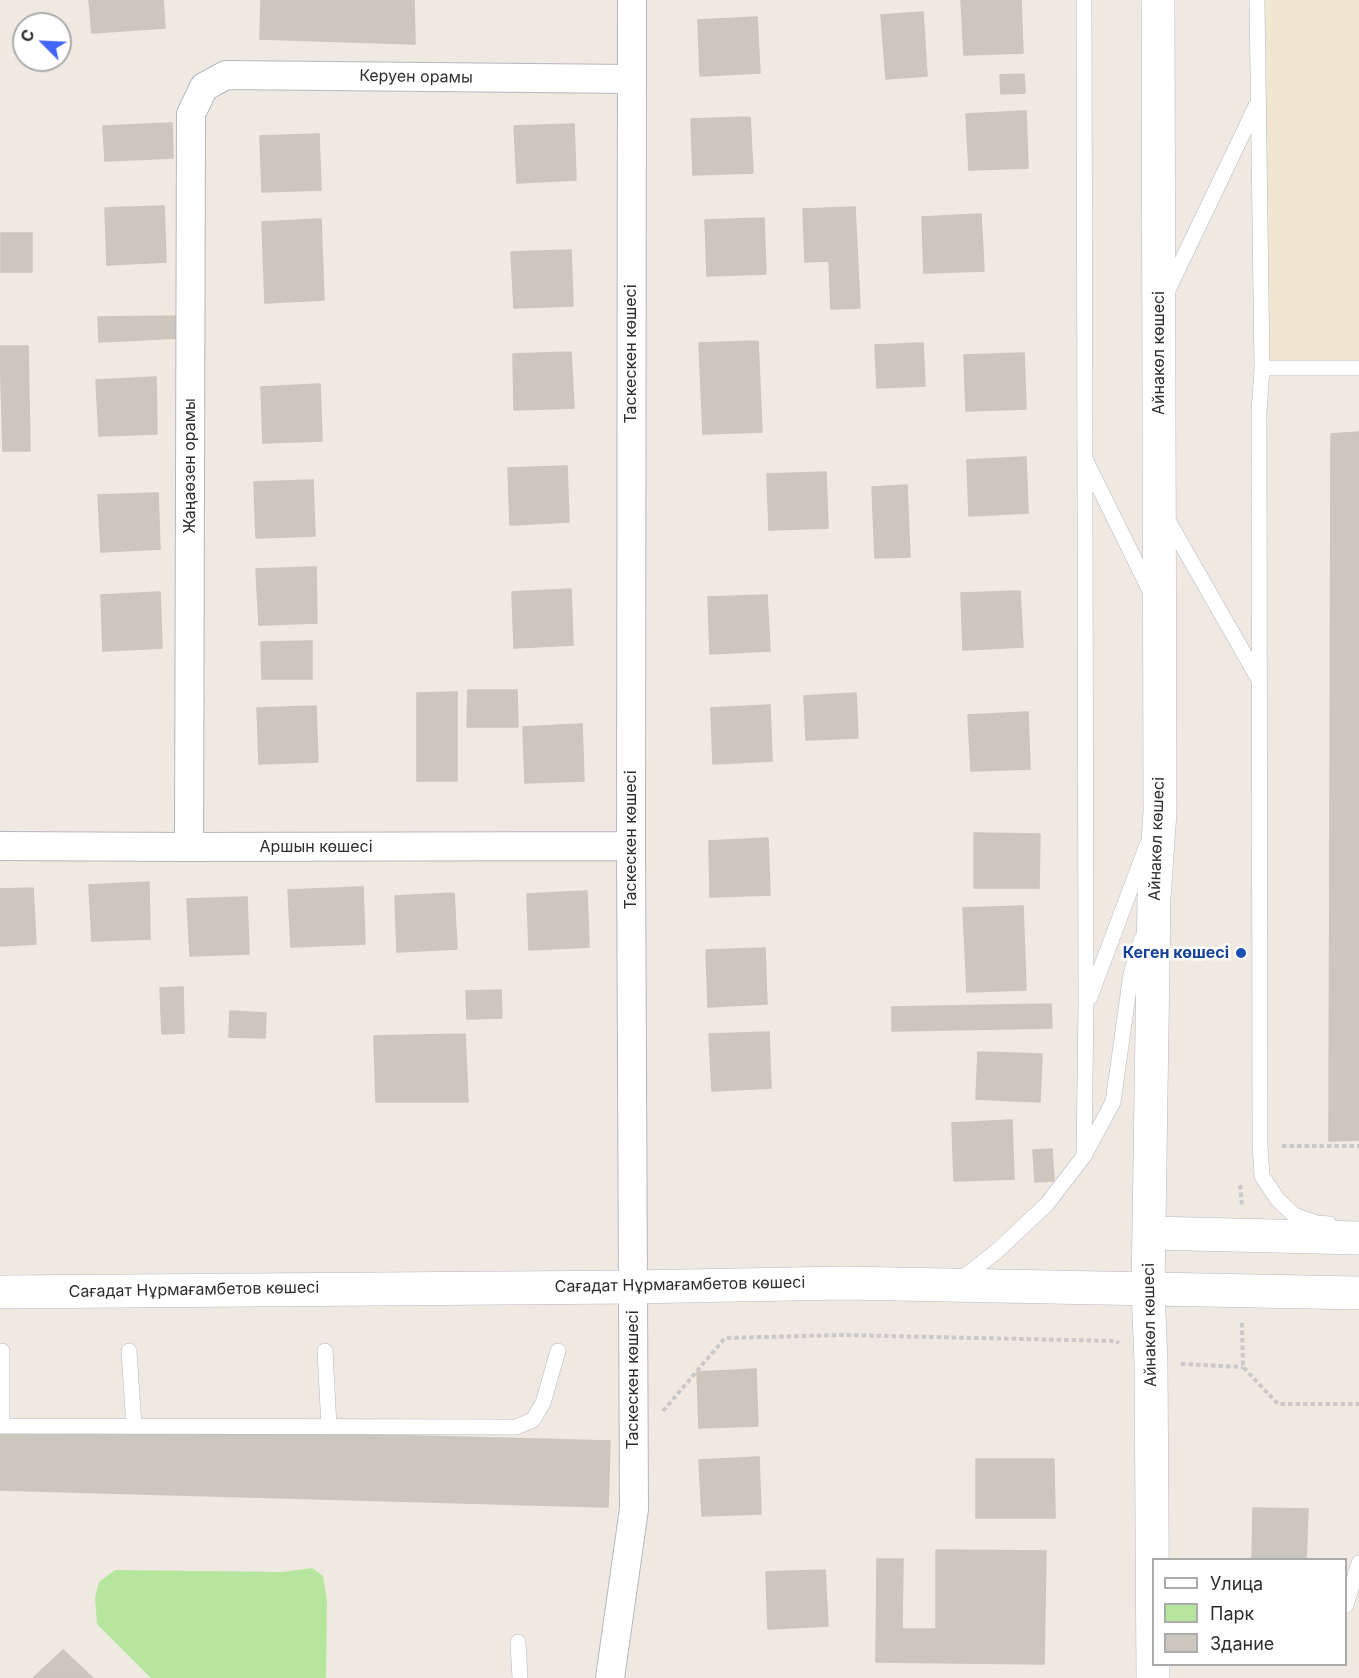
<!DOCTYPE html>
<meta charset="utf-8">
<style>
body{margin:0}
#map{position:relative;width:1359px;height:1678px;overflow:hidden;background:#efe9e1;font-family:Inter,sans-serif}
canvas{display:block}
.legend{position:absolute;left:1152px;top:1558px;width:195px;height:108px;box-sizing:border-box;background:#fff;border:2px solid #ababab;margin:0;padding:8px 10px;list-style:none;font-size:18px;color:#2e2e2e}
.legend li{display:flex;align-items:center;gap:12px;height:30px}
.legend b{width:30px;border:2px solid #ababab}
.north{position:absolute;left:12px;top:12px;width:60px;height:60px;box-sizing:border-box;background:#fff;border:2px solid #ababab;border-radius:50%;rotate:294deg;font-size:16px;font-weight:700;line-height:24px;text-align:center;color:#2e2e2e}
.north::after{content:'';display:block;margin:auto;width:21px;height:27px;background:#4264fb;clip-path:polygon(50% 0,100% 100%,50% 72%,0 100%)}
</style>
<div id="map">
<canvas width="1359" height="1678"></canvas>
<ul class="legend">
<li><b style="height:8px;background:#fff"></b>Улица</li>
<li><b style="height:16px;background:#b6e59e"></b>Парк</li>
<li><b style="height:16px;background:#cbc7bf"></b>Здание</li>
</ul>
<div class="north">С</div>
</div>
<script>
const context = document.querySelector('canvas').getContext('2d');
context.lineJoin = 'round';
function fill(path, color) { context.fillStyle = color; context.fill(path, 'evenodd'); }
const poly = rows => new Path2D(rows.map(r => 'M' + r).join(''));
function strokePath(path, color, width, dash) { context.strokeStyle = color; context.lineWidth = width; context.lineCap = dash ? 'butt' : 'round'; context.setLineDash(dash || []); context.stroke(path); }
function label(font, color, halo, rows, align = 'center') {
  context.font = font + ' Inter,sans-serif'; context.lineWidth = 5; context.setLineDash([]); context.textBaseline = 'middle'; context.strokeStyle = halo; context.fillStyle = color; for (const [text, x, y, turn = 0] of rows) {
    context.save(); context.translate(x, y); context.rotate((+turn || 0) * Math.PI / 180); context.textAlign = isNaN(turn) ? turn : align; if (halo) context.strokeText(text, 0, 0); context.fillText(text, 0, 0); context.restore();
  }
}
fill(poly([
 [1263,0,1359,0,1359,362,1265,361]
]), '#f0e6d1');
fill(poly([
 [312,1568,323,1576,327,1601,326,1678,151,1678,97,1624,95,1597,99,1582,115,1570,283,1572]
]), '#b6e59e');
const building = poly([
 [89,0,163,0,165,28,92,33,89,0],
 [261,0,414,0,415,44,260,39,261,0],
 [961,0,1021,0,1023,53,964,55,961,0],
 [923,12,927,76,886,79,881,15,923,12],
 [757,17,760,73,700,76,698,20,757,17],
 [1024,74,1025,93,1001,94,1000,75,1024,74],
 [1026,111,1028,168,969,170,966,114,1026,111],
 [750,117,753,173,693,175,691,119,750,117],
 [172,123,173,158,105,161,103,126,172,123],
 [574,124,576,180,517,183,514,126,574,124],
 [319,134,321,190,262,192,260,136,319,134],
 [164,206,166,262,107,265,105,208,164,206],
 [855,207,860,308,831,309,829,261,805,262,803,209,855,207],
 [981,214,984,271,924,273,922,217,981,214],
 [764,218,766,274,707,276,705,220,764,218],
 [321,219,324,300,265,303,262,222,321,219],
 [1,233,32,233,32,272,1,272,1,233],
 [571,250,573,306,514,308,511,252,571,250],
 [176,316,178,338,99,342,98,317,176,316],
 [758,341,762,432,703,434,699,343,758,341],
 [923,343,925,386,877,388,875,345,923,343],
 [0,346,28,346,30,451,3,451,0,346],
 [571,352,574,408,514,410,513,354,571,352],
 [1024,353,1026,409,966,411,964,355,1024,353],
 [156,377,157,434,99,436,96,380,156,377],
 [320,384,322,441,263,443,261,387,320,384],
 [1359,432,1359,1140,1329,1141,1331,434,1359,432],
 [1026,457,1028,513,969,516,967,460,1026,457],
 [567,466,569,522,510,525,508,468,567,466],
 [826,472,828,528,769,530,767,474,826,472],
 [313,480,315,536,256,538,254,482,313,480],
 [907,485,910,557,875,558,872,487,907,485],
 [158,493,160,549,101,552,98,495,158,493],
 [316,567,317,623,259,625,256,569,316,567],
 [571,589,573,645,514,648,512,592,571,589],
 [1020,591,1023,647,963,650,961,593,1020,591],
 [160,592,162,648,103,651,101,595,160,592],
 [767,595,770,651,710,654,708,597,767,595],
 [312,641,312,679,262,679,261,642,312,641],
 [468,690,517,690,518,727,467,727,468,690],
 [457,692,457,781,417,781,417,693,457,692],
 [856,693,858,738,806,740,804,696,856,693],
 [770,705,772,761,713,764,711,708,770,705],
 [316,706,318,762,259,764,257,708,316,706],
 [1028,712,1030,769,971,771,968,715,1028,712],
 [582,724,584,781,525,783,523,727,582,724],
 [974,833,1040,834,1039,888,974,888,974,833],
 [768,838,770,895,710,897,709,841,768,838],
 [149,882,150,939,92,941,89,885,149,882],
 [363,887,365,944,291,947,288,890,363,887],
 [33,888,36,944,0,946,0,889,33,888],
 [587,891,589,947,529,950,527,894,587,891],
 [454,893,457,949,397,952,395,896,454,893],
 [247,897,249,954,190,956,187,899,247,897],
 [1023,906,1026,990,967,992,963,908,1023,906],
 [765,948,767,1004,708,1007,706,950,765,948],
 [183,987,184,1033,162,1034,160,988,183,987],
 [501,990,502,1018,467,1019,466,991,501,990],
 [1051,1004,1052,1028,892,1031,892,1007,1051,1004],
 [230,1011,266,1013,265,1038,229,1037,230,1011],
 [769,1032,771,1088,712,1091,709,1034,769,1032],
 [465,1034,468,1102,376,1102,374,1036,465,1034],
 [978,1052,1042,1054,1040,1102,976,1099,978,1052],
 [1012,1120,1014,1179,954,1181,952,1123,1012,1120],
 [1052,1149,1054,1181,1035,1182,1033,1150,1052,1149],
 [756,1369,758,1426,699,1428,697,1372,756,1369],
 [0,1425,610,1441,608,1507,0,1490,0,1425],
 [759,1457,761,1514,702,1516,699,1460,759,1457],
 [976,1459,1054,1459,1055,1518,976,1518,976,1459],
 [1253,1508,1308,1509,1306,1560,1252,1560,1253,1508],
 [936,1550,1046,1551,1044,1664,876,1662,877,1559,903,1559,902,1629,936,1629,936,1550],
 [825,1570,828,1626,768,1629,766,1572,825,1570],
 [63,1650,93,1678,33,1678,63,1650]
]);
fill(building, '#cbc7bf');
strokePath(building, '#cbc5ba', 1.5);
const lane = poly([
 [1084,0,1086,1006,1084,1156],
 [1257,0,1262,368,1259,413,1260,1146,1262,1176,1278,1200,1294,1215,1317,1223,1329,1224],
 [1167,292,1256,106],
 [1262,368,1359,368],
 [1086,461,1151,593],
 [1166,517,1258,678],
 [1090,997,1147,845],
 [960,1280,997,1251,1047,1204,1084,1156,1113,1102,1131,974,1142,938],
 [2,1351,2,1426],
 [129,1351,134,1426],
 [325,1351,329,1427],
 [0,1426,516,1427,533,1420,543,1403,558,1351],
 [1346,1605,1359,1563],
 [518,1642,520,1678]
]);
const street = poly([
 [0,846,189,847,631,846],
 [189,847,191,114,204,87,226,75,632,79],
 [610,1678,634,1509,631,846,632,0]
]);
const secondary = poly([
 [1149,1233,1359,1238],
 [0,1292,632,1287,844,1283,1359,1293],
 [1153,1678,1151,1363,1148,1290,1154,898,1160,812,1158,0]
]);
strokePath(lane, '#b4b7c1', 16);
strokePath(street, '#b4b7c1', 30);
strokePath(secondary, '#b4b7c1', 34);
strokePath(poly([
 [1282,1146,1359,1146],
 [1240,1185,1242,1205],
 [1242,1323,1243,1367,1278,1404,1359,1404],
 [1181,1364,1243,1367],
 [663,1411,725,1338,842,1335,1115,1341,1119,1343]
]), '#c9c9c9', 4, [4.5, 3]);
strokePath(lane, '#fff', 15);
strokePath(street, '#fff', 28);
strokePath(secondary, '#fff', 33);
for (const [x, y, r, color] of [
 [1241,953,6,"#1a4fb4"]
]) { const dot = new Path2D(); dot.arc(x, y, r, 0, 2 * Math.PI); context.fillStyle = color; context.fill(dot); strokePath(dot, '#fff', 2); }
label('16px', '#2e2e2e', '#fff', [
 ["Керуен орамы",416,77,1],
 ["Айнакөл көшесі",1159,353,-90],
 ["Таскескен көшесі",631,354,-90],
 ["Жаңаөзен орамы",190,466,-90],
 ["Айнакөл көшесі",1157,839,-88],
 ["Таскескен көшесі",631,840,-90],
 ["Аршын көшесі",316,847],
 ["Сағадат Нұрмағамбетов көшесі",680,1285,-1],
 ["Сағадат Нұрмағамбетов көшесі",194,1290,-1],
 ["Айнакөл көшесі",1150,1325,-91],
 ["Таскескен көшесі",633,1380,-90]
]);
label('bold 16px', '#164399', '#fff', [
 ["Кеген көшесі",1229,953]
], 'right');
</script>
